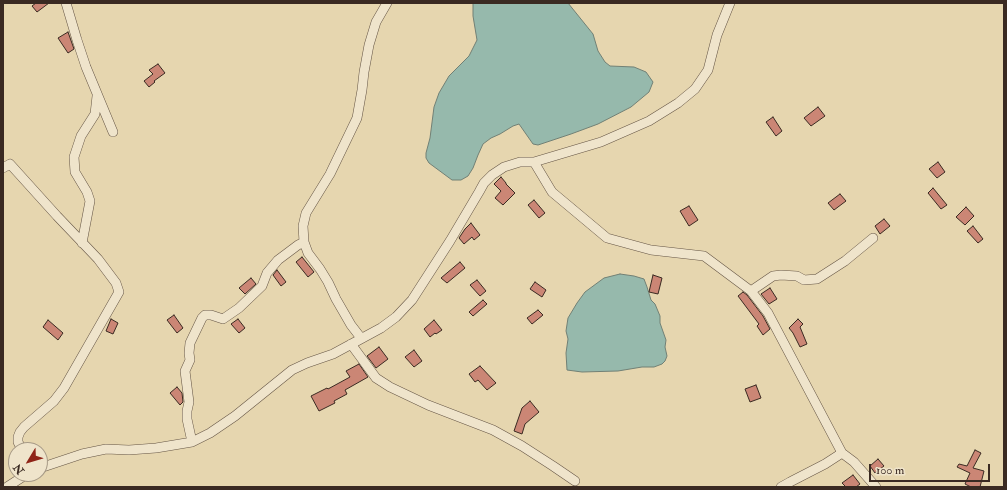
<!DOCTYPE html>
<style>
body{margin:0}
#map{position:relative;width:1007px;height:490px;overflow:hidden;background:#e6d6af;font-family:"IM FELL Double Pica",serif}
canvas{display:block}
.frame{position:absolute;inset:0;border:4px solid #3a2a22;pointer-events:none}
.north{position:absolute;left:8px;top:442px;width:40px;height:40px;box-sizing:border-box;background:#efe4cb;border:1px solid #a79a87;border-radius:50%;rotate:232deg;font-size:11px;font-weight:700;line-height:16px;text-align:center;color:#3a2a22}
.north::after{content:'';display:block;margin:auto;width:14px;height:18px;background:#8f2418;clip-path:polygon(50% 0,100% 100%,50% 72%,0 100%)}
.scale{position:absolute;left:869px;top:464px;width:121px;height:18px;box-sizing:border-box;border:2px solid #3a2a22;border-top:0;padding-left:5px;font-size:12px;line-height:14px;white-space:nowrap;color:#3a2a22;-webkit-text-stroke:3px #efe4cb;paint-order:stroke}
</style>
<div id="map">
<canvas width="1007" height="490"></canvas>
<div class="frame"></div>
<div class="north">N</div>
<div class="scale">100 m</div>
</div>
<script>
const context = document.querySelector('canvas').getContext('2d');
context.lineJoin = 'round';
function fill(path, color) { context.fillStyle = color; context.fill(path, 'evenodd'); }
const poly = rows => new Path2D(rows.map(r => 'M' + r).join(''));
function strokePath(path, color, width, dash) { context.strokeStyle = color; context.lineWidth = width; context.lineCap = dash ? 'butt' : 'round'; context.setLineDash(dash || []); context.stroke(path); }
const water = poly([
 [473,3,568,3,593,34,598,51,605,62,610,66,634,67,646,72,653,82,649,92,631,107,598,124,571,134,538,145,533,144,519,124,513,126,500,134,491,138,483,144,478,155,473,168,468,176,461,180,452,180,429,163,426,158,426,153,430,138,434,107,439,93,449,76,469,56,477,40,473,16,473,3],
 [620,274,634,276,644,279,647,287,651,300,655,304,660,316,660,323,666,340,665,347,667,356,665,361,662,364,654,367,642,367,618,371,582,372,567,370,566,353,568,339,566,331,568,318,577,303,585,292,604,278,620,274]
]);
fill(water, '#96b9ac');
strokePath(water, '#718075', 1);
const building = poly([
 [36,3,49,3,37,12,32,6,36,3],
 [68,32,74,49,68,53,58,38,68,32],
 [158,64,165,73,154,81,155,82,149,87,144,81,153,74,149,70,158,64],
 [818,107,825,116,811,126,804,118,818,107],
 [773,117,782,131,776,136,766,122,773,117],
 [938,162,945,172,937,178,929,169,938,162],
 [501,177,506,183,506,184,515,193,503,205,495,198,501,191,494,184,501,177],
 [933,188,947,205,941,209,928,193,933,188],
 [840,194,846,201,834,210,828,203,840,194],
 [534,200,545,213,539,218,528,205,534,200],
 [689,206,698,220,689,226,680,211,689,206],
 [966,207,974,216,965,225,956,217,966,207],
 [884,219,890,226,880,234,875,226,884,219],
 [471,223,480,235,474,240,472,237,464,244,459,238,465,229,471,223],
 [973,226,983,239,978,243,967,231,973,226],
 [302,257,314,272,308,277,296,262,302,257],
 [460,262,465,268,447,283,441,278,460,262],
 [277,270,286,282,281,286,273,275,277,270],
 [653,275,662,278,658,294,649,292,653,275],
 [251,278,256,284,245,294,239,288,251,278],
 [477,280,486,291,480,296,470,285,477,280],
 [535,282,546,290,542,297,530,289,535,282],
 [770,288,777,299,769,304,761,294,770,288],
 [743,292,747,295,763,316,770,329,763,335,757,326,759,324,738,296,743,292],
 [483,300,487,304,473,316,469,312,483,300],
 [538,310,543,315,532,324,527,318,538,310],
 [174,315,183,328,177,333,167,320,174,315],
 [111,319,118,323,113,334,106,331,111,319],
 [238,319,245,328,239,333,231,324,238,319],
 [798,319,803,324,800,327,807,344,800,347,793,333,789,328,798,319],
 [48,320,63,333,58,340,43,327,48,320],
 [434,320,442,330,436,334,435,333,430,337,424,329,434,320],
 [379,347,388,359,376,368,367,356,379,347],
 [414,350,422,361,414,367,405,357,414,350],
 [359,364,368,377,345,390,347,394,334,401,335,403,319,411,311,396,327,388,328,389,350,377,346,371,359,364],
 [480,366,496,383,487,390,478,380,475,382,469,374,480,366],
 [756,385,761,398,750,402,745,389,756,385],
 [177,387,182,393,183,402,180,405,170,393,177,387],
 [530,401,539,412,525,424,522,434,514,431,522,408,530,401],
 [975,450,981,453,973,468,984,471,980,487,971,487,965,484,970,473,957,467,959,464,967,466,975,450],
 [878,459,884,466,875,473,870,466,878,459],
 [853,475,860,484,856,487,846,487,842,483,853,475]
]);
fill(building, '#cb8675');
strokePath(building, '#3a2a22', 1);
const minor = poly([
 [66,3,77,40,86,67,113,132],
 [534,162,552,192,607,238,651,250,704,256,751,291,768,313,842,453],
 [3,168,10,164,57,216,98,259,116,283,119,292,64,388,54,401,24,427,20,432,18,437,18,442,22,450],
 [82,243,90,201,87,192,75,172,74,157,81,136,95,114,97,96],
 [751,291,773,276,781,275,797,276,804,280,817,279,845,261,873,238],
 [361,338,351,325,336,299,328,282,320,269,308,253,304,242,303,226,306,213,330,174,357,118,362,90,364,72,369,45,376,22,387,3],
 [351,344,376,378,390,387,428,405,493,430,522,446,553,466,575,481],
 [192,442,187,419,187,411,189,402,185,371,190,360,189,353,190,343,202,318,205,315,211,315,223,319,239,308,262,286,267,273,278,260,298,245,304,242],
 [40,468,82,454,106,449,129,450,156,448,192,442,210,433,235,416,292,370,307,363,333,354,381,328,396,317,412,300,450,241,479,192,484,183,492,175,504,167,520,162,534,162,601,142,649,121,678,103,695,89,708,70,717,35,730,3],
 [7,487,27,474],
 [781,487,790,482,825,464,842,453,854,462,876,487]
]);
strokePath(minor, '#655545', 10);
strokePath(minor, '#efe4cb', 9);
</script>
